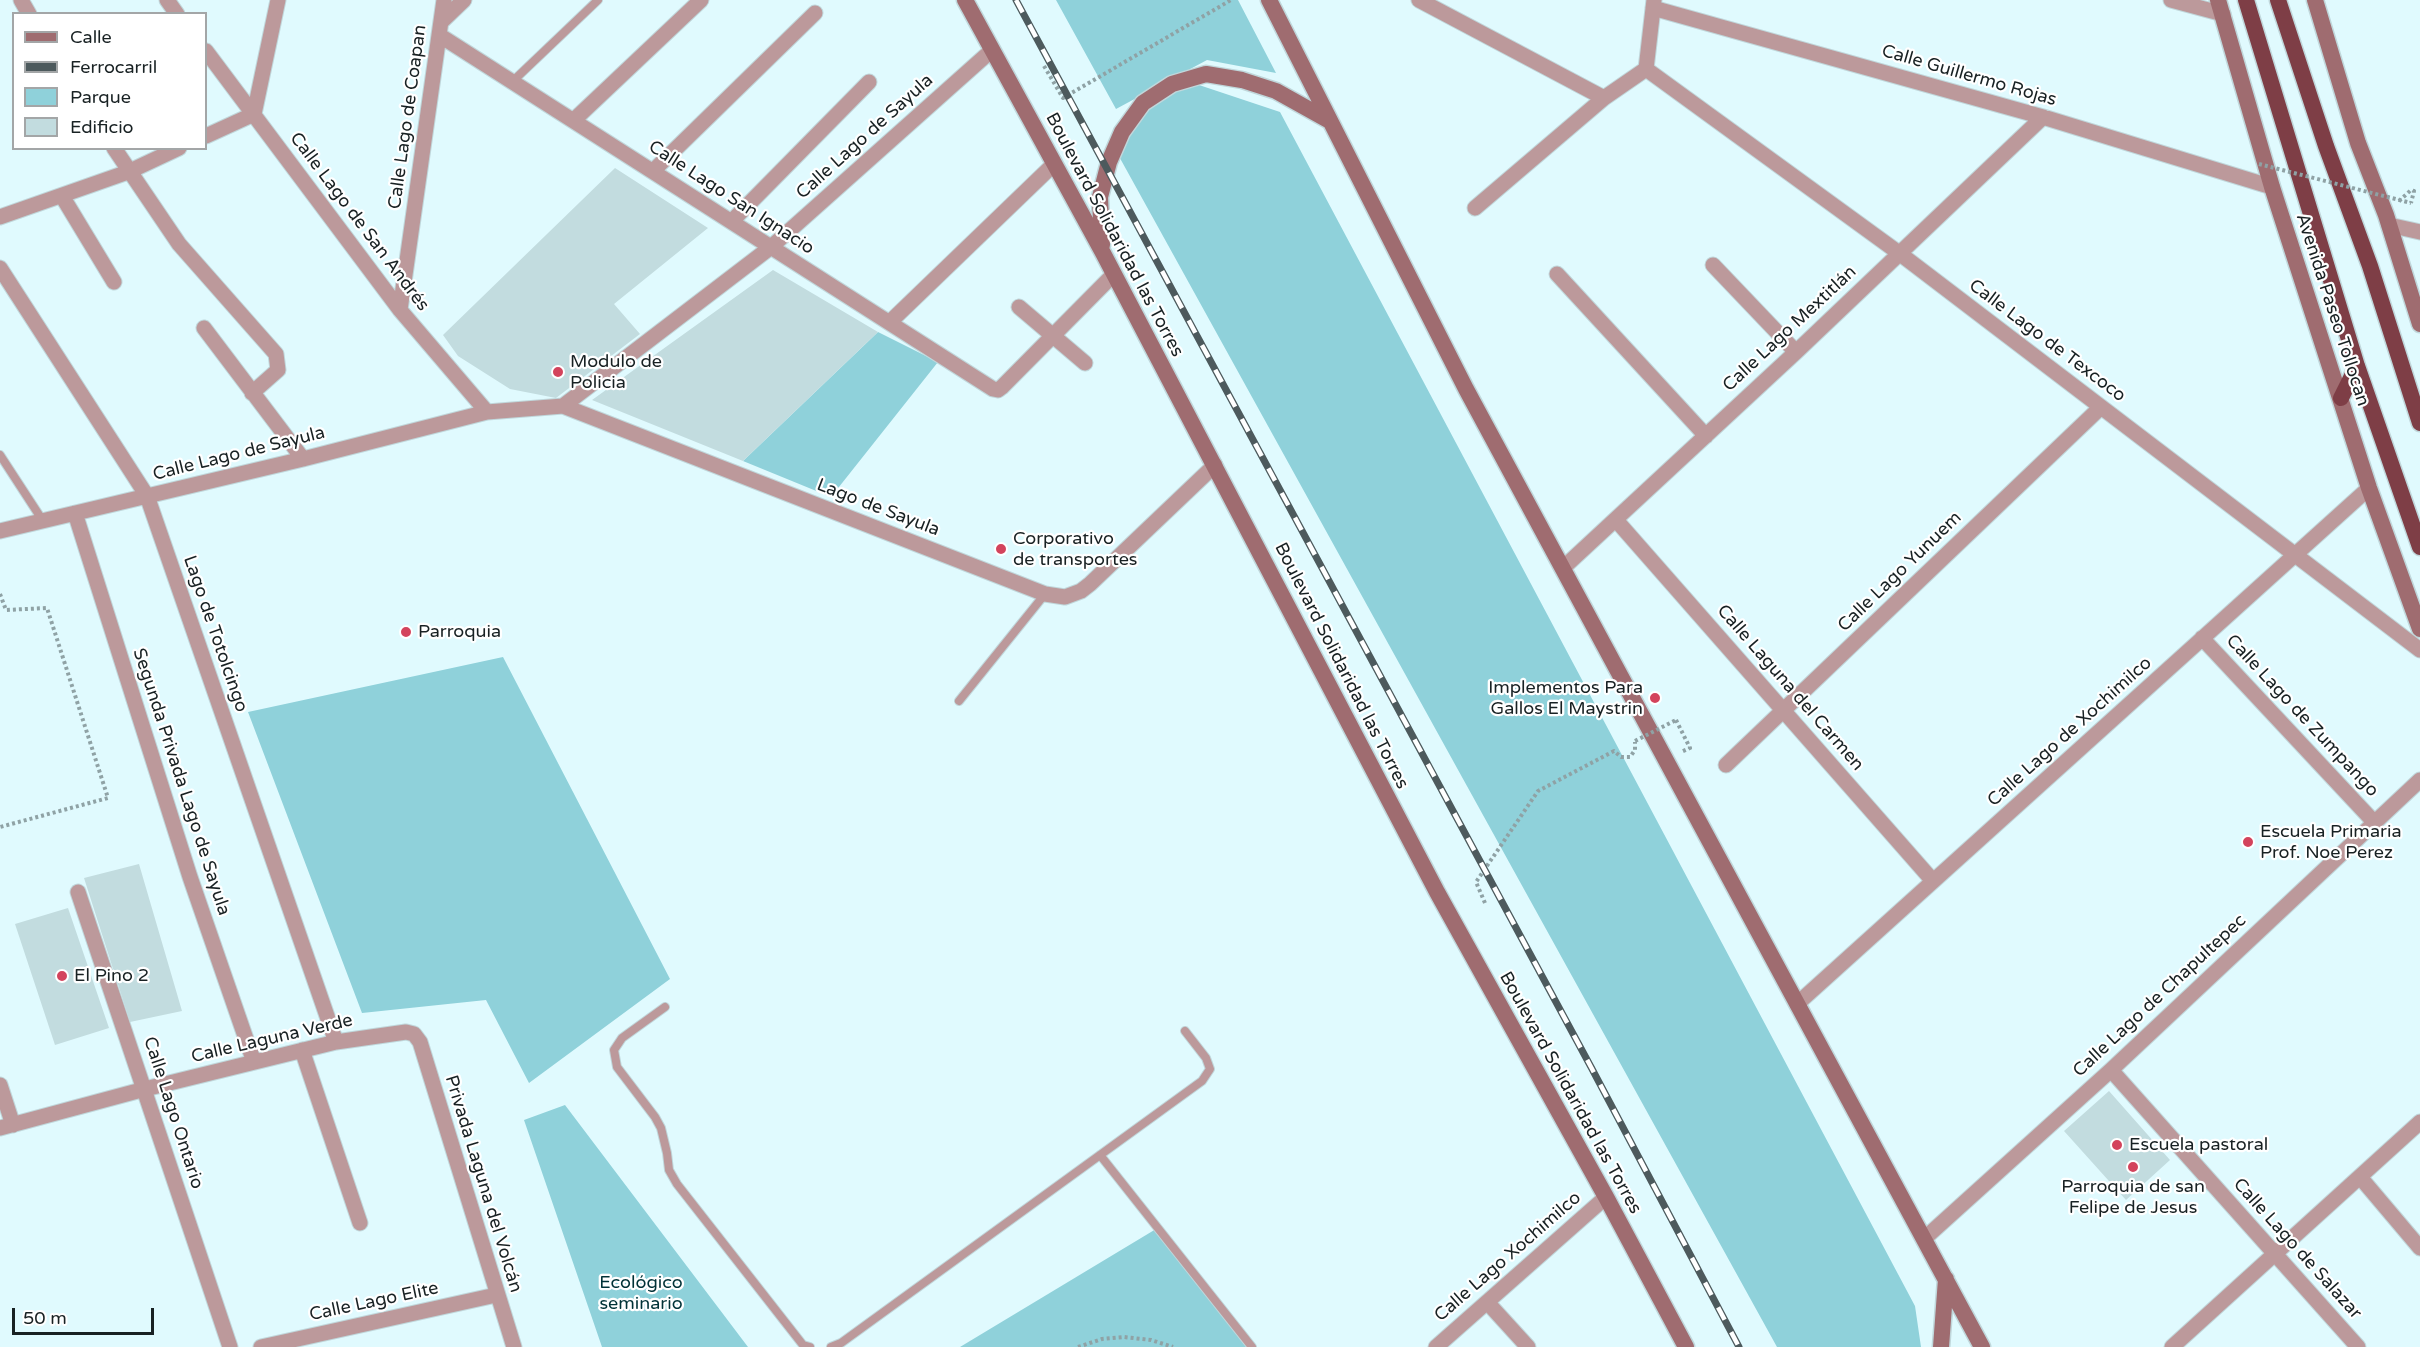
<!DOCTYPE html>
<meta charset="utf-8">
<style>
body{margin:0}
#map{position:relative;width:2420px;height:1347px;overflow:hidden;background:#e0fafe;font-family:"Varela Round",sans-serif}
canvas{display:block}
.legend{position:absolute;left:12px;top:12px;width:195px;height:138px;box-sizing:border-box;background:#fff;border:2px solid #a3a6a7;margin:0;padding:8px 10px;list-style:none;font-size:18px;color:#182123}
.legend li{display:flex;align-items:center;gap:12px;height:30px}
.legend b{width:30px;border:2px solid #a3a6a7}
.scale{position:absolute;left:12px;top:1308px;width:142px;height:27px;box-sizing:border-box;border:3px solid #182123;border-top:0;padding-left:8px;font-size:18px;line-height:21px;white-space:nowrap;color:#182123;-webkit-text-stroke:4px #fff;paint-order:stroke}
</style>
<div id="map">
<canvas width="2420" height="1347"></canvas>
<ul class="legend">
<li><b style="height:8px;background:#9f6c70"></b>Calle</li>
<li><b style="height:8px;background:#4d5a5d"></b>Ferrocarril</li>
<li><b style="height:16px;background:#8fd1da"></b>Parque</li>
<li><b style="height:16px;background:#c2dcdf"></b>Edificio</li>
</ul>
<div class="scale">50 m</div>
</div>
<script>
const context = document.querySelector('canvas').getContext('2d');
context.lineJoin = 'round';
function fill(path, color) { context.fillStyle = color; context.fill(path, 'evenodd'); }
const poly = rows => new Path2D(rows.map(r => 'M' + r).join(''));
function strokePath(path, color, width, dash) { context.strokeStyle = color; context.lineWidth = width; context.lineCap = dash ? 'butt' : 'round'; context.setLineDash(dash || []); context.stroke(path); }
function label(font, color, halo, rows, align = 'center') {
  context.font = font + ' "Varela Round",sans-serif'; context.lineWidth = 4.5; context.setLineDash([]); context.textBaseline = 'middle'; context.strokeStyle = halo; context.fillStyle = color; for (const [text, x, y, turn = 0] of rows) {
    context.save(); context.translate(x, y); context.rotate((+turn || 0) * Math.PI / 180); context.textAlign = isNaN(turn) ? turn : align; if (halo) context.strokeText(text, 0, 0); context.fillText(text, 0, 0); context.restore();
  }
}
fill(poly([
 [1056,0,1238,0,1276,73,1207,60,1116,109],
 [1193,83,1280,112,1915,1306,1921,1347,1777,1347,1116,151,1134,120,1161,97],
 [878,332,938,362,831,497,743,461],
 [503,657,670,979,529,1083,486,1000,362,1013,248,712],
 [565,1105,748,1347,602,1347,524,1120],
 [1156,1229,1248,1347,960,1347]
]), '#8fd1da');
fill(poly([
 [615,168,708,228,614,304,640,334,556,398,510,389,458,356,443,335],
 [773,270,878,332,743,461,592,400],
 [139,864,182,1011,130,1022,84,878],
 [68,908,109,1028,55,1045,15,924],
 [2109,1091,2170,1160,2126,1200,2064,1131]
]), '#c2dcdf');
const service = poly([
 [513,81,598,0],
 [0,455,43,521],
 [959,701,1045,594],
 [665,1007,622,1038,614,1050,617,1067,655,1117,661,1128,667,1153,669,1170,677,1184,803,1345,810,1347],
 [1100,1155,1252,1347],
 [831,1347,841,1343,1202,1081,1210,1069,1206,1058,1185,1031]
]);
const minor = poly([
 [21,0,29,14],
 [167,0,177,14],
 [1419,0,1604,98],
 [2171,0,2223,14],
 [1653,8,2043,117,2272,187],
 [441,22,464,0],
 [439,35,993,389,998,390,1002,387,1114,274],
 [206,51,400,310,487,412],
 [1646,69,1899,253,2420,650],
 [574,120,701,0],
 [206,136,254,114,278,0],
 [114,148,179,244,276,354,278,370,252,393],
 [653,171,815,13],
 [62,196,114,282],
 [1475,208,1604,98,1646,69,1654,0],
 [0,217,128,172,179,148],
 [732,221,869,82],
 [2389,225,2420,232],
 [1713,265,1796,352],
 [0,268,147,496,336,1042],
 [1557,274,1706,436],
 [1019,307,1085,363],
 [400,310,444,0],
 [890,322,1053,165],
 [204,328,303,459],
 [563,406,771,247,992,50],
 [75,513,190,877,254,1062],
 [1616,520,1933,881],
 [0,531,303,459,487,412,563,406,1045,594,1065,597,1081,591,1090,584,1215,465],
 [1563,568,1796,352,2043,117],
 [2202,638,2374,822],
 [1726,765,2101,407],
 [78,892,230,1347],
 [1797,1004,2369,488],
 [302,1050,360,1223],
 [2111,1070,2358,1347],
 [0,1085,13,1125],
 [0,1128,145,1089,336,1042,406,1032,414,1034,420,1042,514,1347],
 [2360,1177,2420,1248],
 [1925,1238,2111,1070,2420,780],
 [1487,1302,1528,1347],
 [261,1347,496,1295],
 [1436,1347,1606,1197],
 [2172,1347,2420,1122]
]);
const secondary = poly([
 [965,0,1103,253,1437,892,1606,1197,1686,1347],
 [1269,0,1466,389,1982,1347],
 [2218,0,2272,187,2369,488,2420,629],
 [2315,0,2358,143,2386,215,2420,324],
 [1102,245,1100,197,1109,162,1122,132,1143,103,1172,84,1206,74,1242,80,1276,91,1328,120],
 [1941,1347,1946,1279]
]);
const trunk = poly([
 [2246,0,2357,366,2420,547],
 [2278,0,2326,146,2370,266,2420,423],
 [2341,398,2357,366]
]);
strokePath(service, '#c0d7db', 10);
strokePath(minor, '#c0d7db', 17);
strokePath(secondary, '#c0d7db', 19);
strokePath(trunk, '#c0d7db', 19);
strokePath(poly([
 [1044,66,1063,98,1231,0],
 [2399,201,2411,190,2414,191,2411,203],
 [0,594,6,610,47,608,108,798,0,827],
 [1676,720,1690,748,1681,752],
 [1485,903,1476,882,1538,791,1614,751,1621,757,1630,757,1635,750,1635,742],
 [1078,1347,1102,1339,1124,1337,1151,1340,1173,1347]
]), '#8fa2a5', 4, [3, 3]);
strokePath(service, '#bc999b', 8);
strokePath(minor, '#bc999b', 15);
strokePath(secondary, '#9f6c70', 16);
strokePath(trunk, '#7e3e46', 16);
const rail = poly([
 [1016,0,1591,1067,1739,1347]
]);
strokePath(rail, '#4d5a5d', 7);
strokePath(rail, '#fff', 4.5, [14]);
strokePath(poly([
 [2259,164,2411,203],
 [1635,741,1676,720]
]), '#8fa2a5', 4, [3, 3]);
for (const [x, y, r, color] of [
 [558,372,6,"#d3435c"],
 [1001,549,6,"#d3435c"],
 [406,632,6,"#d3435c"],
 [1655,698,6,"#d3435c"],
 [2248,842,6,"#d3435c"],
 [62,976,6,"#d3435c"],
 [2117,1145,6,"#d3435c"],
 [2133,1167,6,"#d3435c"]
]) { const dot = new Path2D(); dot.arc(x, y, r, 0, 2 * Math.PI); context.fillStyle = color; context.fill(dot); strokePath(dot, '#fff', 2); }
label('18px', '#182123', '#fff', [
 ["Calle Guillermo Rojas",1969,76,16],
 ["Calle Lago de Coapan",408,117,-82],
 ["Calle Lago de Sayula",865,137,-42],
 ["Calle Lago San Ignacio",731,198,33],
 ["Calle Lago de San Andrés",359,222,53],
 ["Boulevard Solidaridad las Torres",1114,235,62],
 ["Avenida Paseo Tollocan",2332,310,72],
 ["Calle Lago Mextitlán",1790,329,-43],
 ["Calle Lago de Texcoco",2047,341,37],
 ["Calle Lago de Sayula",239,454,-14],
 ["Lago de Sayula",878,508,21],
 ["Calle Lago Yunuem",1900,572,-44],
 ["Lago de Totolcingo",215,634,71],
 ["Boulevard Solidaridad las Torres",1341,666,63],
 ["Calle Laguna del Carmen",1790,688,49],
 ["Calle Lago de Zumpango",2302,716,47],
 ["Calle Lago de Xochimilco",2070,732,-42],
 ["Segunda Privada Lago de Sayula",181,782,72],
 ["Calle Lago de Chapultepec",2160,996,-43],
 ["Calle Laguna Verde",272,1039,-13],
 ["Boulevard Solidaridad las Torres",1570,1093,61],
 ["Calle Lago Ontario",173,1113,72],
 ["Privada Laguna del Volcán",483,1184,73],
 ["Calle Lago de Salazar",2297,1249,48],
 ["Calle Lago Xochimilco",1508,1257,-41],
 ["Calle Lago Elite",374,1302,-12]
]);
label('18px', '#182123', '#fff', [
 ["Modulo de",570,362],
 ["Policia",570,383],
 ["Corporativo",1013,539],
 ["de transportes",1013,560],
 ["Parroquia",418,632],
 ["Implementos Para",1643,688,"right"],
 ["Gallos El Maystrin",1643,709,"right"],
 ["Escuela Primaria",2260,832],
 ["Prof. Noe Perez",2260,853],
 ["El Pino 2",74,976],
 ["Escuela pastoral",2129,1145],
 ["Parroquia de san",2133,1187,"center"],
 ["Felipe de Jesus",2133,1208,"center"]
], 'left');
label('18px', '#003237', '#fff', [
 ["Ecológico",641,1283],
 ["seminario",641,1304]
]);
</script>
